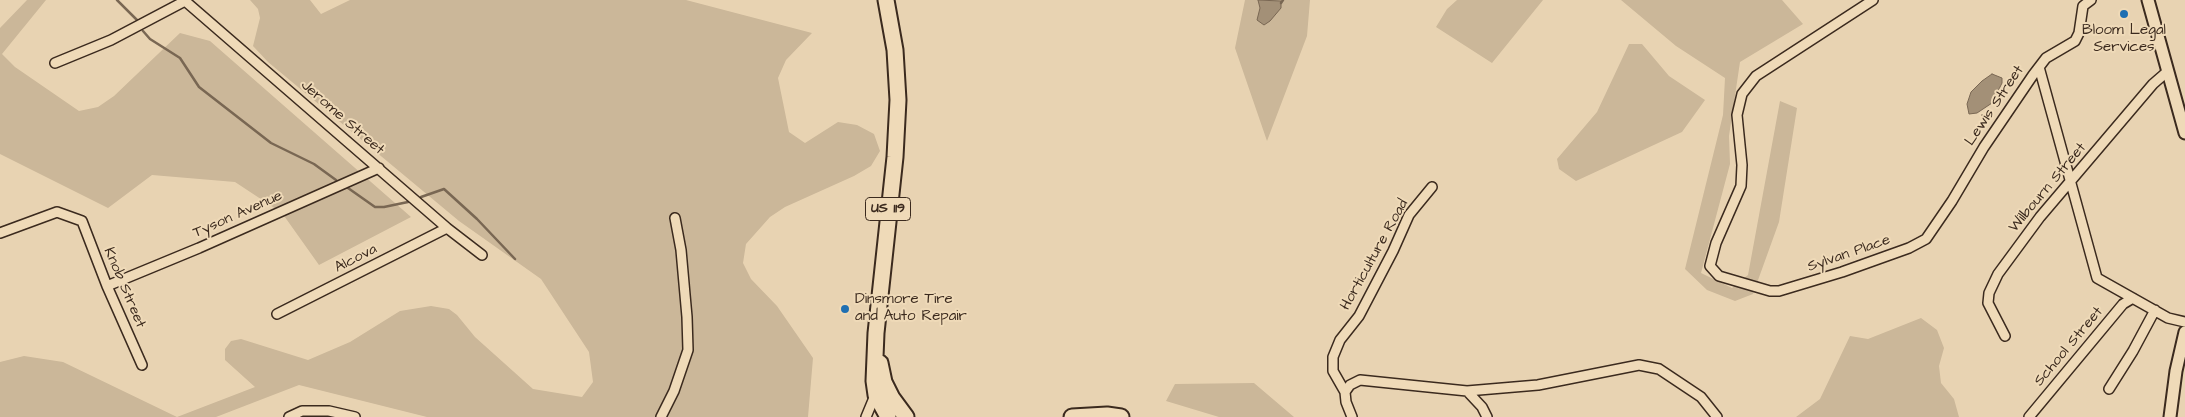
<!DOCTYPE html>
<style>
body{margin:0}
canvas{display:block;background:#e8d3b2}
</style>
<canvas width="2185" height="417"></canvas>
<script>
const context = document.querySelector('canvas').getContext('2d');
context.lineJoin = 'round';
function fill(path, color) { context.fillStyle = color; context.fill(path, 'evenodd'); }
const poly = rows => new Path2D(rows.map(r => 'M' + r).join(''));
function strokePath(path, color, width, dash) { context.strokeStyle = color; context.lineWidth = width; context.lineCap = dash ? 'butt' : 'round'; context.setLineDash(dash || []); context.stroke(path); }
function label(font, color, halo, rows, align = 'center') {
  context.font = font + ' "Architects Daughter",sans-serif'; context.lineWidth = 4; context.setLineDash([]); context.textBaseline = 'middle'; context.strokeStyle = halo; context.fillStyle = color; for (const [text, x, y, turn = 0] of rows) {
    context.save(); context.translate(x, y); context.rotate((+turn || 0) * Math.PI / 180); context.textAlign = isNaN(turn) ? turn : align; if (halo) context.strokeText(text, 0, 0); context.fillText(text, 0, 0); context.restore();
  }
}
fill(poly([
 [27,0,46,0,2,54,15,67,79,111,98,107,114,96,180,33,210,41,411,217,319,265,282,213,235,182,152,175,108,208,0,154,0,28],
 [250,0,310,0,321,14,350,0,686,0,812,33,786,60,778,78,789,132,805,143,838,122,857,125,874,134,880,151,871,166,854,176,785,207,770,217,746,244,743,263,751,279,777,306,813,358,808,417,427,417,299,385,216,417,0,417,0,362,24,356,63,362,177,417,255,387,225,360,225,349,231,341,241,339,308,360,350,342,400,311,431,306,449,309,457,315,475,337,533,389,582,397,593,382,589,352,541,279,459,221,268,62,253,46,260,18,258,9],
 [1245,0,1310,0,1307,36,1267,141,1235,48],
 [1457,0,1543,0,1492,63,1436,27,1447,9],
 [1621,0,1782,0,1803,24,1740,62,1729,136,1730,164,1701,273,1732,288,1748,275,1780,101,1797,108,1779,222,1753,294,1735,301,1707,290,1685,269,1723,115,1725,78,1676,46],
 [1629,44,1642,44,1669,76,1705,100,1682,132,1576,181,1559,169,1557,159,1597,112],
 [1921,318,1937,330,1944,348,1939,366,1941,383,1954,399,1959,417,1796,417,1820,399,1850,336,1868,339],
 [1254,383,1294,417,1219,417,1166,401,1175,384]
]), '#cbb799');
const water = poly([
 [1258,0,1281,1,1281,8,1270,21,1264,25,1257,20,1260,8,1258,0],
 [1992,74,2002,78,2002,83,1992,103,1977,113,1969,114,1967,104,1971,92,1982,81,1992,74]
]);
fill(water, '#a39077');
strokePath(water, '#796753', 1);
strokePath(poly([
 [117,0,137,20],
 [1281,3,1283,0],
 [143,31,150,39,180,58,199,87,271,143,314,164,336,180],
 [348,188,375,207,384,207,408,202],
 [421,197,444,189,477,219,515,259]
]), '#796753', 2.5);
const minor = poly([
 [184,0,447,228,482,255],
 [1873,0,1756,76,1742,94,1737,115,1742,165,1741,186,1716,243,1710,266,1719,276,1770,291,1779,291,1842,272,1909,248,1926,239,1952,201,1984,147,2033,75,2046,58,2075,41,2079,33,2083,6,2091,0],
 [55,63,111,40,185,1],
 [2039,67,2097,278,2168,318,2185,322],
 [0,233,57,212,82,221,107,286,142,365],
 [107,286,199,248,379,168],
 [277,314,447,228],
 [2005,336,1988,303,1989,293,1998,274,2040,217,2153,84,2168,71],
 [2109,389,2133,351,2155,310],
 [1467,391,1482,407,1487,417],
 [1345,392,1333,371,1333,357,1340,340,1359,316,1393,251,1409,215,1432,187],
 [289,417,302,411,329,411,355,417],
 [661,417,674,391,688,350,687,317,681,250,675,218],
 [866,417,876,393],
 [1352,417,1346,402,1345,392,1350,385,1360,380,1467,391,1538,385,1639,365,1659,369,1701,397,1717,417],
 [2029,417,2123,304,2133,298]
]);
const tertiary = poly([
 [2148,0,2185,133],
 [2170,417,2176,371,2185,332]
]);
const primary = poly([
 [886,0,895,50,898,100,895,157,876,333,874,381,876,395,888,417],
 [880,363,884,382,892,398,906,417],
 [1072,417,1107,415,1121,417]
]);
strokePath(minor, '#3b2a1e', 12);
strokePath(tertiary, '#3b2a1e', 15);
strokePath(primary, '#3b2a1e', 19);
strokePath(minor, '#efdab8', 9);
strokePath(tertiary, '#efdab8', 11);
strokePath(primary, '#efdab8', 15);
for (const [x, y, r, color] of [
 [2124,14,5,"#1f6fb2"],
 [845,309,5,"#1f6fb2"]
]) { const dot = new Path2D(); dot.arc(x, y, r, 0, 2 * Math.PI); context.fillStyle = color; context.fill(dot); strokePath(dot, '#efdab8', 2); }
for (const [x, y, w] of [
 [888,209,45]
]) { const box = new Path2D(); box.roundRect(x - w / 2, y - 11.5, w, 23, 4); context.fillStyle = '#efdab8'; context.fill(box); strokePath(box, '#3b2a1e', 1); }
label('bold 14px', '#3b2a1e', null, [
 ["US 119",888,209]
]);
label('15px', '#3b2a1e', '#efdab8', [
 ["Bloom Legal",2124,31],
 ["Services",2124,48],
 ["Dinsmore Tire",855,300,"left"],
 ["and Auto Repair",855,317,"left"]
]);
label('15px', '#3b2a1e', '#efdab8', [
 ["Lewis Street",1995,106,-56],
 ["Jerome Street",342,118,41],
 ["Wilbourn Street",2048,188,-50],
 ["Tyson Avenue",238,215,-24],
 ["Sylvan Place",1849,254,-19],
 ["Horticulture Road",1375,255,-61],
 ["Alcova",356,259,-27],
 ["Knob Street",124,288,67],
 ["School Street",2069,347,-50]
]);
</script>
